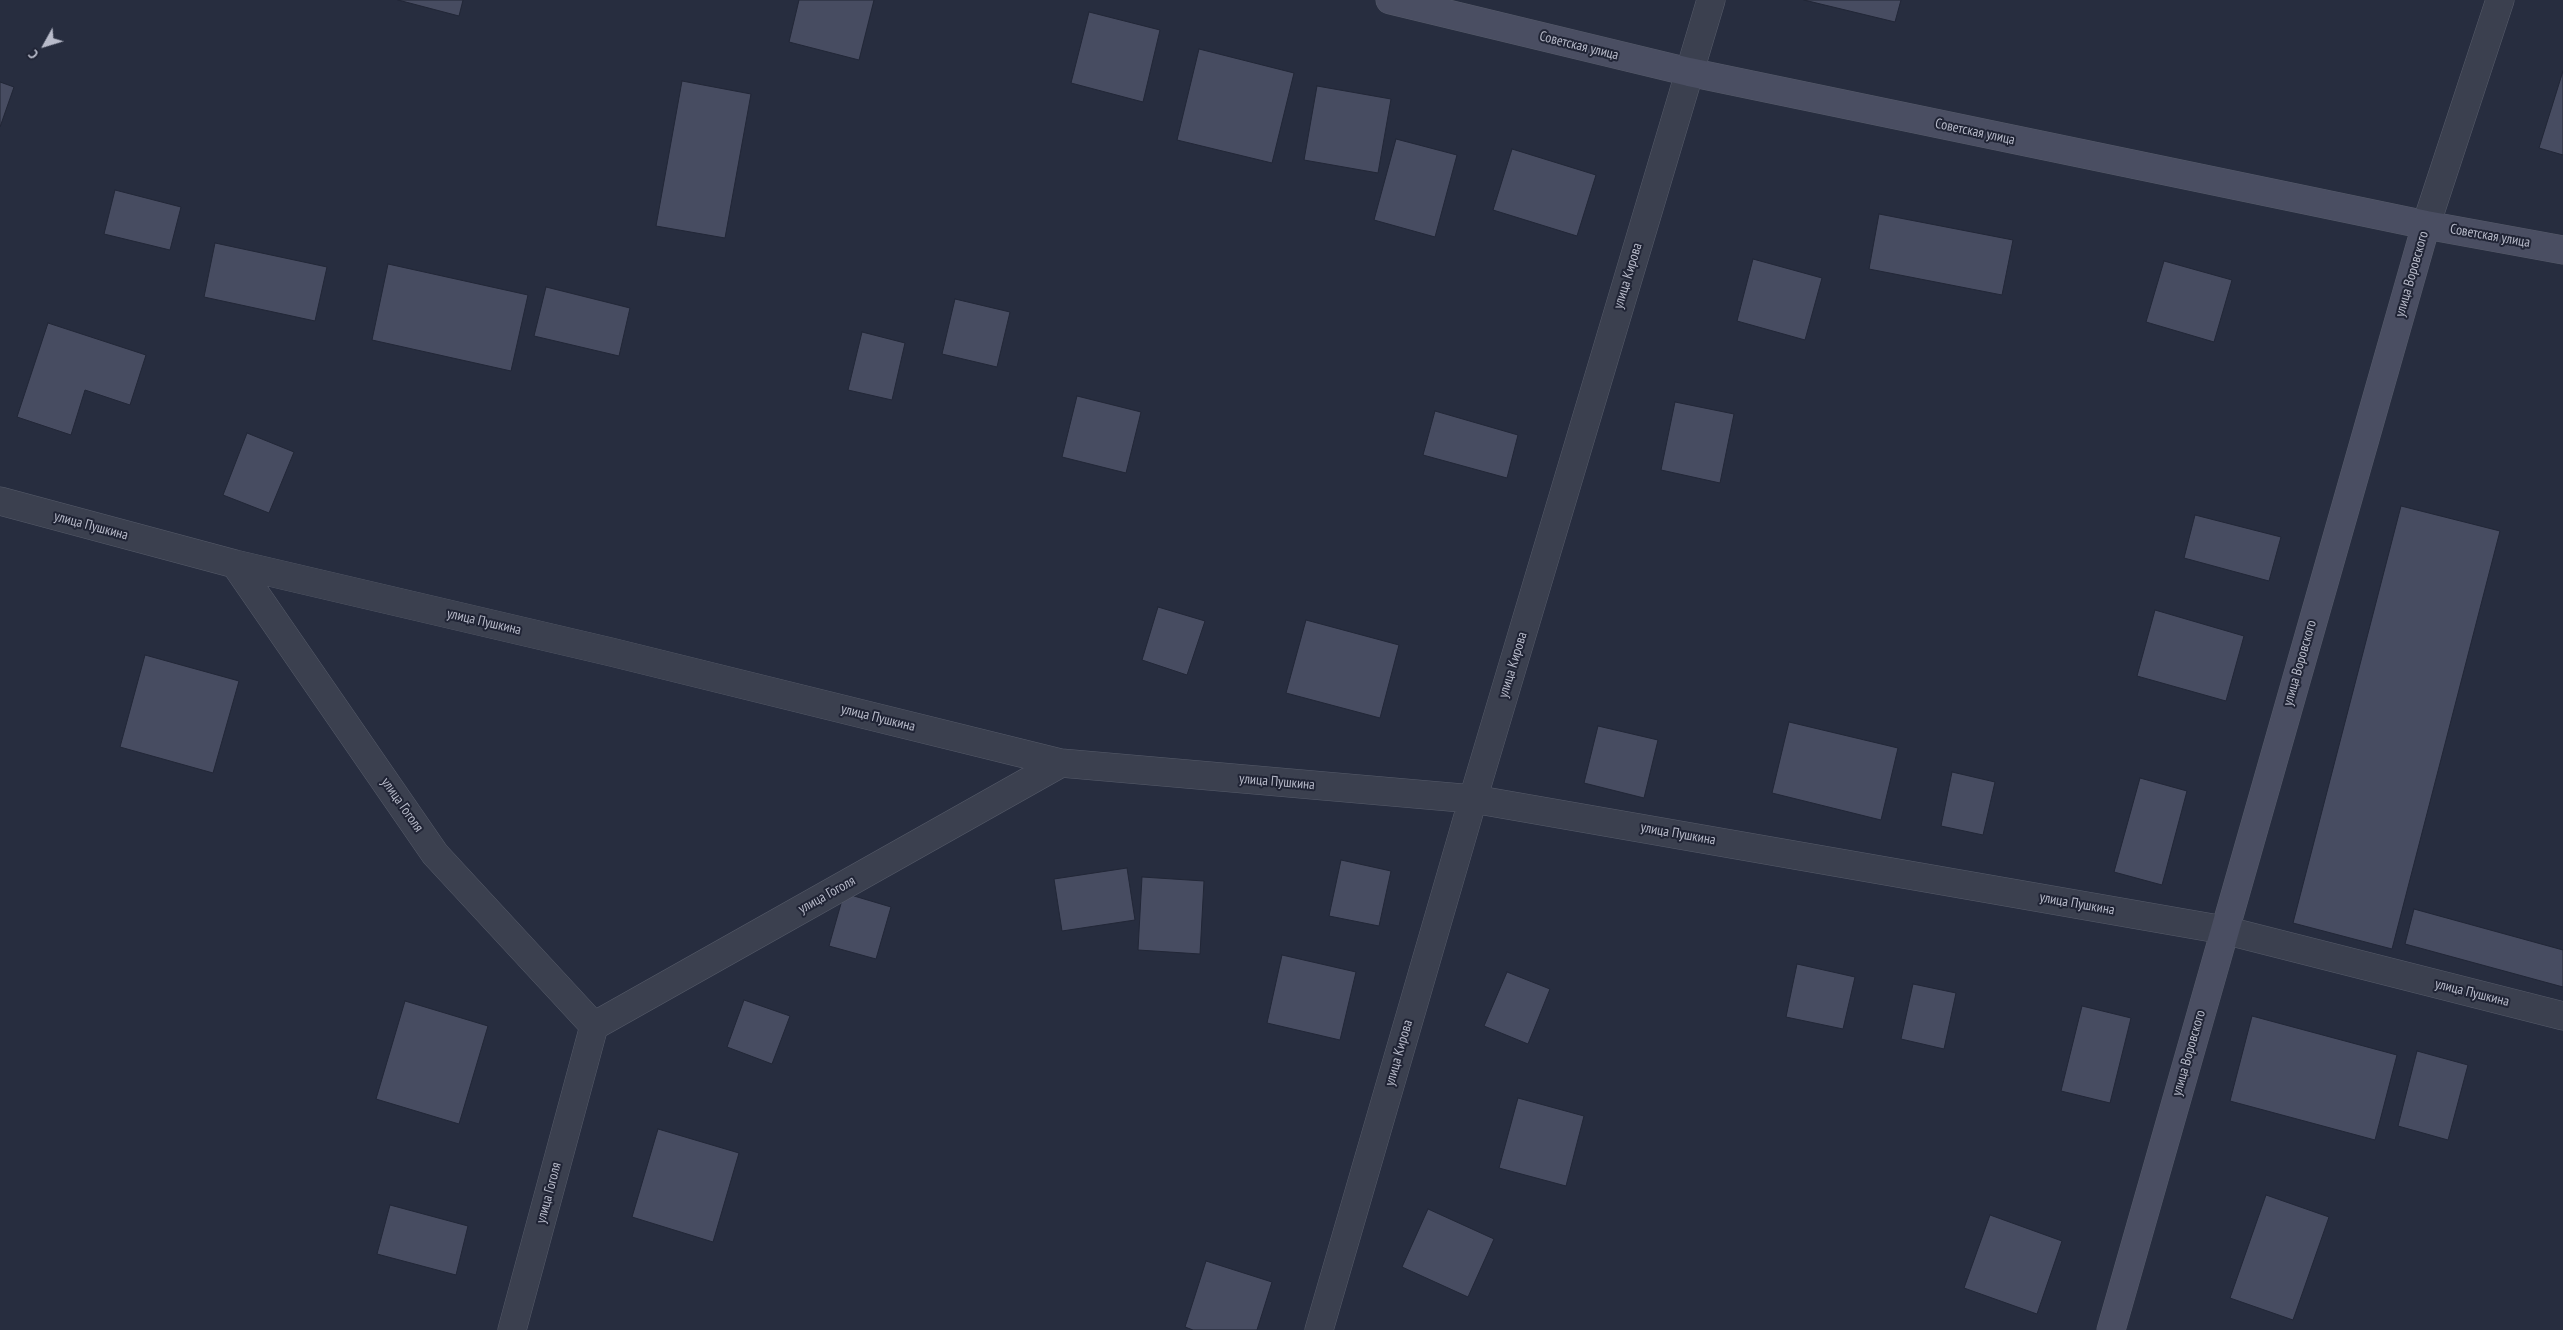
<!DOCTYPE html>
<meta charset="utf-8">
<style>
body{margin:0}
#map{position:relative;width:2563px;height:1330px;overflow:hidden;background:#272d3f;font-family:"PT Sans Narrow",sans-serif}
canvas{display:block}
.north{position:absolute;left:20px;top:20px;width:50px;height:50px;-webkit-text-stroke:4px #202435;paint-order:stroke;rotate:231deg;font-size:14px;font-weight:700;line-height:20px;text-align:center;color:#b8bbca}
.north::after{content:'';display:block;margin:auto;width:18px;height:22px;background:#b8bbca;clip-path:polygon(50% 0,100% 100%,50% 72%,0 100%)}
</style>
<div id="map">
<canvas width="2563" height="1330"></canvas>
<div class="north">С</div>
</div>
<script>
const context = document.querySelector('canvas').getContext('2d');
context.lineJoin = 'round';
function fill(path, color) { context.fillStyle = color; context.fill(path, 'evenodd'); }
const poly = rows => new Path2D(rows.map(r => 'M' + r).join(''));
function strokePath(path, color, width, dash) { context.strokeStyle = color; context.lineWidth = width; context.lineCap = dash ? 'butt' : 'round'; context.setLineDash(dash || []); context.stroke(path); }
function label(font, color, halo, rows, align = 'center') {
  context.font = font + ' "PT Sans Narrow",sans-serif'; context.lineWidth = 4; context.setLineDash([]); context.textBaseline = 'middle'; context.strokeStyle = halo; context.fillStyle = color; for (const [text, x, y, turn = 0] of rows) {
    context.save(); context.translate(x, y); context.rotate((+turn || 0) * Math.PI / 180); context.textAlign = isNaN(turn) ? turn : align; if (halo) context.strokeText(text, 0, 0); context.fillText(text, 0, 0); context.restore();
  }
}
const building = poly([
 [398,0,463,0,459,16,398,0],
 [799,0,874,0,859,60,789,42,799,0],
 [1804,0,1901,0,1895,22,1804,0],
 [1089,12,1160,30,1143,102,1071,83,1089,12],
 [1199,49,1294,73,1272,163,1177,140,1199,49],
 [2563,71,2563,155,2539,148,2563,71],
 [682,81,751,94,725,238,656,226,682,81],
 [0,82,14,87,0,127,0,82],
 [1317,86,1391,99,1378,173,1304,160,1317,86],
 [1396,139,1457,155,1435,237,1374,220,1396,139],
 [1512,149,1596,175,1577,236,1493,210,1512,149],
 [115,190,181,207,170,250,104,234,115,190],
 [1879,214,2013,240,2002,295,1869,269,1879,214],
 [215,243,327,267,315,321,204,297,215,243],
 [1753,259,1822,278,1805,340,1737,321,1753,259],
 [2164,261,2232,280,2214,342,2146,322,2164,261],
 [388,264,528,295,511,371,372,340,388,264],
 [546,287,630,308,619,356,534,336,546,287],
 [955,299,1010,312,997,367,942,354,955,299],
 [48,323,146,355,130,405,85,390,71,435,17,417,48,323],
 [862,332,905,343,892,400,848,390,862,332],
 [1077,396,1141,412,1126,473,1062,457,1077,396],
 [1675,402,1734,414,1720,483,1661,470,1675,402],
 [1435,411,1518,435,1507,478,1423,455,1435,411],
 [247,433,294,452,269,513,223,495,247,433],
 [2401,506,2500,531,2392,949,2293,923,2401,506],
 [2195,515,2281,537,2269,581,2184,558,2195,515],
 [1158,607,1205,621,1187,675,1142,660,1158,607],
 [2155,610,2244,636,2226,701,2137,676,2155,610],
 [1306,620,1399,645,1380,718,1286,693,1306,620],
 [145,655,239,681,213,773,120,747,145,655],
 [1789,722,1898,748,1881,820,1772,793,1789,722],
 [1598,726,1658,740,1644,798,1584,783,1598,726],
 [1952,772,1995,782,1983,835,1941,826,1952,772],
 [2140,778,2187,791,2162,885,2114,872,2140,778],
 [1341,860,1391,871,1379,926,1329,916,1341,860],
 [1127,868,1135,920,1062,931,1054,879,1127,868],
 [1142,877,1204,881,1200,954,1138,950,1142,877],
 [844,893,891,907,876,959,829,946,844,893],
 [2414,909,2563,950,2563,987,2405,944,2414,909],
 [1282,955,1356,972,1340,1040,1267,1023,1282,955],
 [1797,964,1855,977,1843,1029,1786,1017,1797,964],
 [1507,972,1550,989,1528,1044,1484,1026,1507,972],
 [1913,984,1956,993,1944,1049,1901,1039,1913,984],
 [744,1000,790,1016,772,1064,727,1047,744,1000],
 [405,1001,488,1026,459,1124,376,1099,405,1001],
 [2082,1006,2131,1018,2110,1103,2061,1091,2082,1006],
 [2252,1016,2397,1055,2375,1140,2230,1101,2252,1016],
 [2417,1051,2468,1065,2448,1140,2398,1126,2417,1051],
 [1518,1098,1584,1116,1566,1186,1499,1168,1518,1098],
 [658,1129,739,1153,713,1242,632,1217,658,1129],
 [2266,1195,2329,1217,2293,1320,2230,1298,2266,1195],
 [390,1205,468,1226,456,1275,377,1254,390,1205],
 [1428,1209,1494,1239,1468,1297,1402,1267,1428,1209],
 [1990,1215,2062,1241,2037,1314,1964,1288,1990,1215],
 [1206,1261,1272,1282,1257,1330,1193,1330,1185,1327,1206,1261]
]);
fill(building, '#474c61');
strokePath(building, '#222737', 1);
const minor = poly([
 [2426,225,2500,0],
 [0,501,235,564,611,652,1061,763,1473,799,2224,930,2563,1016],
 [235,564,435,854,594,1026,512,1330],
 [594,1026,1061,763],
 [1319,1330,1473,799,1711,0]
]);
const secondary = poly([
 [1390,0,1689,72,2426,225,2563,250],
 [2111,1330,2426,225]
]);
strokePath(minor, '#565b6a', 29);
strokePath(secondary, '#565b6a', 29);
strokePath(minor, '#3b404f', 28);
strokePath(secondary, '#4a4e62', 28);
label('14px', '#b8bbca', '#202435', [
 ["Советская улица",1579,46,14],
 ["Советская улица",1975,132,12],
 ["Советская улица",2490,236,10],
 ["улица Воровского",2412,274,-74],
 ["улица Кирова",1628,276,-73],
 ["улица Пушкина",91,526,15],
 ["улица Пушкина",484,622,13],
 ["улица Воровского",2300,663,-74],
 ["улица Кирова",1513,665,-73],
 ["улица Пушкина",878,718,14],
 ["улица Пушкина",1277,782,5],
 ["улица Гоголя",402,805,55],
 ["улица Пушкина",1678,834,10],
 ["улица Гоголя",827,895,-29],
 ["улица Пушкина",2077,904,10],
 ["улица Пушкина",2472,993,14],
 ["улица Кирова",1399,1053,-74],
 ["улица Воровского",2189,1053,-74],
 ["улица Гоголя",549,1193,-75]
]);
</script>
